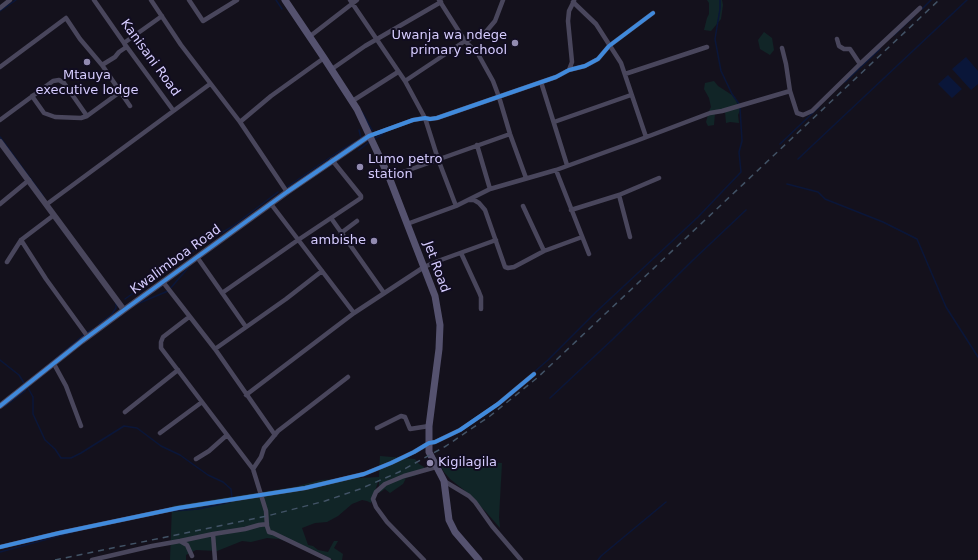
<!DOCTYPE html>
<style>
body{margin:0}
canvas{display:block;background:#14111c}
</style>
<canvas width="978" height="560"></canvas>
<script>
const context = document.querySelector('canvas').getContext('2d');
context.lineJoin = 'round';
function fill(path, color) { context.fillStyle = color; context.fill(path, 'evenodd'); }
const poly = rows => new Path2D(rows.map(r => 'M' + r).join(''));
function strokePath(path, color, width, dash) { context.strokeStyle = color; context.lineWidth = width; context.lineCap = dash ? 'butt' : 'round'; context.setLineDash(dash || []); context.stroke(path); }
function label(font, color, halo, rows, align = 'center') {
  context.font = font + ' "DejaVu Sans",sans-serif'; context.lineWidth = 4; context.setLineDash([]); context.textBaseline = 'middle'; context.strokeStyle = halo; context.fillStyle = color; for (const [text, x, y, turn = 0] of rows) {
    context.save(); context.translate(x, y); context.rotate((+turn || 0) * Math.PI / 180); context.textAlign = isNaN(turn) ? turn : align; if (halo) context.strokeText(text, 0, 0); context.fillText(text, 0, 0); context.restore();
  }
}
fill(poly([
 [707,0,722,0,723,5,721,19,711,31,704,30,707,18,709,14,709,3],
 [764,32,772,38,774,50,770,55,760,49,758,40],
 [714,81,718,86,735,97,740,110,738,115,739,123,730,122,726,123,725,111,715,113,714,125,708,126,706,122,709,111,711,107,709,98,704,89,705,83],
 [380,456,415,459,419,464,424,467,424,472,414,476,406,478,403,484,390,493,385,489,379,493,379,479,371,503,367,501,362,500,352,504,338,516,327,522,315,523,302,528,308,545,313,546,318,550,328,552,334,541,338,541,334,548,343,554,342,560,333,560,320,553,279,539,267,538,251,542,242,541,217,551,196,550,186,555,186,560,170,560,172,506,294,487,321,480,379,477],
 [437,460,502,463,499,517,500,528,486,512,464,490,450,479,444,472]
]), '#112527');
fill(poly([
 [966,57,978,71,978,84,971,90,952,69],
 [948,75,962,89,952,98,938,84]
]), '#0a1639');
strokePath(poly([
 [276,0,282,9],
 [720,0,720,9,715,39,721,71,732,94,739,104],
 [922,9,931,0],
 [0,11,16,0],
 [894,35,913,17],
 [845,82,880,49],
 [362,112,372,130],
 [359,130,361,138],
 [0,137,43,196],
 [374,139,384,133],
 [780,144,819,107],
 [359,150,369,142],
 [798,159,967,0],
 [787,184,818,192,825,199,883,222,917,239,946,307,978,357],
 [287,187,338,152,355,142],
 [125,299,203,244,233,226,278,192],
 [137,304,168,291,188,268],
 [99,324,112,314,116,308,116,303],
 [0,360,19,375,24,383],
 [48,365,86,333,93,329],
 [533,373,548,360,596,312,698,217,741,172,739,152,742,141,740,108],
 [28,388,33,397,33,414,45,440,55,449,61,458,71,458,81,453,124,426,137,428,161,446,180,455,208,475,223,482,231,489,232,498],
 [550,398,613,339,692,261,746,210],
 [5,406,25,391,26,389],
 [173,511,198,509,230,502],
 [0,552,77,531],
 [598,560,601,556,666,502]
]), '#0a1639', 1.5);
strokePath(poly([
 [94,0,124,43,173,110],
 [151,0,181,45,240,122,287,192],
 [189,0,203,21,237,0],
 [350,0,405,81,425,118,438,159,456,206],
 [439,0,465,41,478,54,493,81,499,97,510,134,526,178],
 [573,2,596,24,621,63,646,137],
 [0,8,10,0],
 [309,37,357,0],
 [782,48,786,64,790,91,797,113,803,115,812,111,860,64,850,49,844,49,839,46,837,39],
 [860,64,920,8],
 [102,65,115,57,119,52,125,48,126,47,124,43,162,16],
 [0,67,66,18,80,39,102,65,130,106],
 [332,69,365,46,441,2],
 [569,70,572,62,568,21,569,11,574,1],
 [625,74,707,47],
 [405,81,465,41,484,34,495,21,503,0],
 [541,82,567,165],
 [32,96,44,113,55,117,81,118,87,116,120,92],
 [353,103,354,100,398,72],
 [0,120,53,81,59,80,64,83,87,116],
 [240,122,271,96,324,58],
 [554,122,631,95],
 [369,136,413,120,425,118,430,119,437,118,556,77,569,70,585,66,598,59,609,46,653,13],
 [477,145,490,189],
 [556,170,589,254],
 [389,177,510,134],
 [619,195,630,237],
 [469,200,474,200,479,203,485,210,505,267,508,268,514,267,544,251,582,237],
 [0,204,29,180],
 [47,204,210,84],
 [271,204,354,313],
 [523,206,544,251],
 [571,210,619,195,659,178],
 [331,218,384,293],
 [407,224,456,206,490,189,556,170,636,141,710,113,722,111,790,91],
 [341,233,357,221],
 [21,240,46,279,88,337],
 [461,253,479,292,481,297,481,309],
 [197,257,246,327],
 [7,262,21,240,54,215],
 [163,282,215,349,275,435],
 [222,293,298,240,361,198,361,196,332,160],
 [189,317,163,337,161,342,161,348,253,469,266,511,267,526,269,532,273,533,329,560],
 [215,349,286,299,322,271],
 [54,364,66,386,81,426],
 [246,395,354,313,424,267,438,261,496,240],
 [125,412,178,370],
 [377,428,401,416,405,417,410,429,429,426],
 [160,433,202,402],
 [196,459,209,451,227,435],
 [253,469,261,457,264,448,278,431,348,377],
 [444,481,469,496,475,502,492,526,521,560],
 [213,534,215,560],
 [180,541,187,545,192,556],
 [0,547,59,533,178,508,305,488,364,474,391,463,414,452,429,443,435,442,460,430,498,404,534,374],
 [92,560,152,546,180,541,213,534,245,529,259,525,267,524],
 [424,560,387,522,376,507,373,499,376,492,385,484,404,476,436,467]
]), '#49465c', 4.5);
strokePath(poly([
 [0,142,124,310],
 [0,406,82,341,124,310,287,192,369,136]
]), '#49465c', 6);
strokePath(poly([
 [285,0,324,58,357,109,389,177,435,296,440,325,439,349,429,426,429,452,444,481,449,520,455,532,479,560]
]), '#55526f', 7);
strokePath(poly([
 [55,560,267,516,325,501,360,489,399,472,446,446,490,416,537,378,939,0]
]), '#425366', 1.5, [6, 5]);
strokePath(poly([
 [0,406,82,341,124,310,287,192,369,136,413,120,425,118,430,119,437,118,556,77,569,70,585,66,598,59,609,46,653,13],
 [0,547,59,533,178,508,305,488,364,474,391,463,414,452,429,443,435,442,460,430,498,404,534,374]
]), '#408adc', 4);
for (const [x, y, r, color] of [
 [515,43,4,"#928bb0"],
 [87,62,4,"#928bb0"],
 [360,167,4,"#928bb0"],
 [374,241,4,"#928bb0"],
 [430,463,4,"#928bb0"]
]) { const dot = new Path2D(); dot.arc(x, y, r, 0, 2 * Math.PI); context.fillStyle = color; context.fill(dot); strokePath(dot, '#110d20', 1.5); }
label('13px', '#d6ccff', '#110d20', [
 ["Uwanja wa ndege",507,36],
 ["primary school",507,51],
 ["Mtauya",87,76,"center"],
 ["executive lodge",87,91,"center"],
 ["Lumo petro",368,160,"left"],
 ["station",368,175,"left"],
 ["ambishe",366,241],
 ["Kigilagila",438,463,"left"]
], 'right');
label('13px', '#d6ccff', '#110d20', [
 ["Kanisani Road",150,58,54],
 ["Kwalimboa Road",176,260,-36],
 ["Jet Road",436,267,70]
]);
</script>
